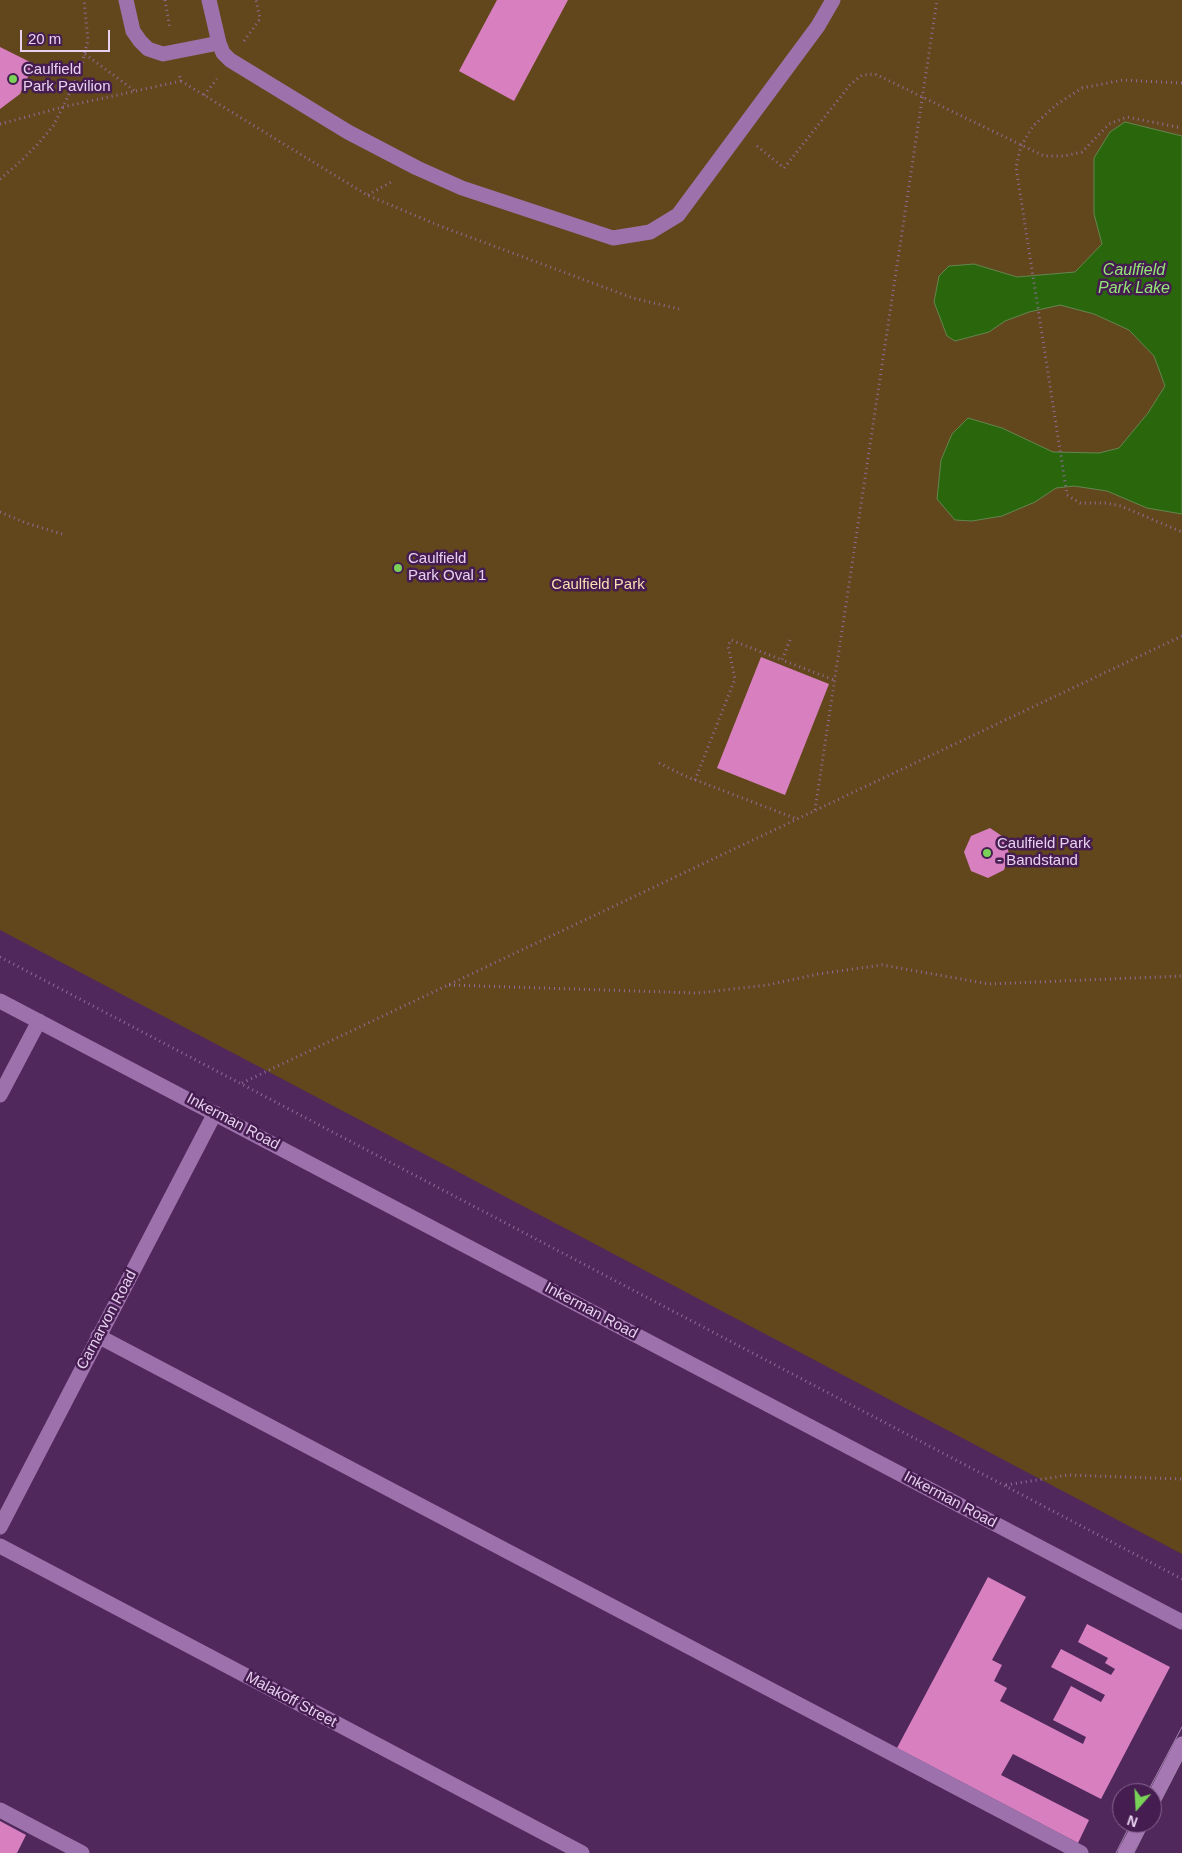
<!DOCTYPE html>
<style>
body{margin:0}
#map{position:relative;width:1182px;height:1853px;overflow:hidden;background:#50285c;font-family:Arial,sans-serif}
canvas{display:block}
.north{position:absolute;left:1112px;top:1783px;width:50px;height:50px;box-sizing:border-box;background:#451d50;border:1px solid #866590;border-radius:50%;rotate:199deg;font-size:14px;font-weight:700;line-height:20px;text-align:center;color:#e8d1f0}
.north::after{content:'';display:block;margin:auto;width:18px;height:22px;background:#79d158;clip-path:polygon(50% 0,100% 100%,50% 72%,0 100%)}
.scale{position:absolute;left:20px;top:30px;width:90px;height:22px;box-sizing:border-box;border:2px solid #e8d1f0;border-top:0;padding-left:6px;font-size:15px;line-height:18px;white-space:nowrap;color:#e8d1f0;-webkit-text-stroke:4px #451d50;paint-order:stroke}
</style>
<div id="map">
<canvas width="1182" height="1853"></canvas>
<div class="north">N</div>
<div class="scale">20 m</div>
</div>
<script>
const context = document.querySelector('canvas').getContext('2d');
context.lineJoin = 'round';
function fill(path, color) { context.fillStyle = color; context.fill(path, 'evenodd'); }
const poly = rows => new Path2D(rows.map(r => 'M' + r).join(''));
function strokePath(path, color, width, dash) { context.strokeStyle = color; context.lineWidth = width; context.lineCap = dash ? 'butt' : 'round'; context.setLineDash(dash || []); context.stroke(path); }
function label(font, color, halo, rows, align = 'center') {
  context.font = font + ' Arial,sans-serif'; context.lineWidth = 5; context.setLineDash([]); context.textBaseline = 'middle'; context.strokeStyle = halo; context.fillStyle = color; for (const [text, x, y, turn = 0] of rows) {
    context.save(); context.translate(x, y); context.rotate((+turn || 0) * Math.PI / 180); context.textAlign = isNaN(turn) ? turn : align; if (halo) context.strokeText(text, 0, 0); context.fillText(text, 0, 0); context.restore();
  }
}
fill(poly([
 [0,0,1182,0,1182,1554,0,930]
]), '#61471b');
const water = poly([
 [1125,122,1182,136,1182,514,1147,508,1107,491,1074,486,1056,488,1035,502,1002,516,972,521,955,520,937,499,941,460,952,434,968,418,1002,428,1053,452,1099,453,1119,448,1148,413,1165,386,1154,356,1129,330,1094,314,1060,305,1029,312,1005,321,989,332,955,341,947,336,934,302,939,276,949,266,974,264,1017,277,1075,272,1102,244,1094,214,1094,158,1110,132,1125,122]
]);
fill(water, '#2a660b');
strokePath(water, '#638650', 1);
fill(poly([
 [497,0,568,0,514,101,459,71],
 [0,47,34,64,20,94,0,109],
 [761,657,829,684,785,795,717,768],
 [990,828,1005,838,1009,854,1004,870,988,878,971,871,964,852,971,836],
 [988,1577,1026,1597,992,1660,1002,1665,994,1681,1007,1688,1000,1701,1083,1744,1086,1737,1053,1720,1071,1686,1101,1702,1105,1695,1051,1667,1061,1649,1111,1675,1115,1669,1105,1663,1108,1658,1078,1642,1087,1624,1170,1667,1101,1799,1013,1754,1001,1775,1089,1820,1078,1843,897,1748],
 [0,1821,26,1835,17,1853,0,1853]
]), '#d880bf');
strokePath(poly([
 [165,0,170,29],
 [244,41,260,19,256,0],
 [85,54,135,91],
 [181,81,367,195,440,226,633,298,679,309],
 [1182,83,1123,80,1082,88,1056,105,1033,126,1021,146,1016,167,1067,495,1080,503,1106,503,1121,506,1182,532],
 [204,95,217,79],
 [0,124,63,107,181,81,179,74],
 [757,146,784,168,850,85,862,75,875,74,1044,156,1064,156,1082,152,1109,124,1127,117,1182,128],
 [0,179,21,161,39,143,53,126,63,107,81,68,88,40,84,0],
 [368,195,393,181],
 [0,512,26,523,62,534],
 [790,640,782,660,834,680],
 [659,763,685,776,797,819],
 [695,780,735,679,728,646,731,640,782,660],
 [815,810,937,0],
 [0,957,1182,1579],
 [449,985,697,993,768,985,818,974,882,965,989,984,1182,976],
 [242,1083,1182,636],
 [1006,1485,1068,1475,1182,1479]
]), '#8e6d99', 3, [1, 4]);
strokePath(poly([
 [126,0,133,31,140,41,148,49,163,54,219,43],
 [209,0,219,43,223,53,230,60,348,132,417,168,462,188,613,238,650,232,678,215,818,26,833,0],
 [0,1001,1182,1622],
 [0,1095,39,1021],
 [98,1336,1081,1853],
 [0,1527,215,1113],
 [0,1546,582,1853],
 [0,1810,82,1853]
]), '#9d71ab', 15);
strokePath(poly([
 [1152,1802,1182,1744],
 [1125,1853,1141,1823]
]), '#a577b3', 15);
strokePath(poly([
 [1147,1793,1182,1727],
 [1152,1818,1182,1760],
 [1116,1853,1131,1823],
 [1134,1853,1149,1823]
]), '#a486ae', 1);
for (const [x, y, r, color] of [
 [13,79,5,"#79d158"],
 [398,568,5,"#79d158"],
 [987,853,5,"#79d158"]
]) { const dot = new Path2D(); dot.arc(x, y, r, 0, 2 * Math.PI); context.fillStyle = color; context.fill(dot); strokePath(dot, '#451d50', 2); }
label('15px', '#e8d1f0', '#451d50', [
 ["Caulfield",23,70],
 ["Park Pavilion",23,87],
 ["Caulfield",408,559],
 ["Park Oval 1",408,576],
 ["Caulfield Park",997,844],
 ["- Bandstand",997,861]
], 'left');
label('15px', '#fbdfb3', '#451d50', [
 ["Caulfield Park",598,585]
]);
label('15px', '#e8d1f0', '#451d50', [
 ["Inkerman Road",233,1122,28],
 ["Inkerman Road",591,1311,28],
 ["Carnarvon Road",107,1320,-62],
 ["Inkerman Road",950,1500,28],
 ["Malakoff Street",291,1700,28]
]);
label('italic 16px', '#94e578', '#451d50', [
 ["Caulfield",1134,271],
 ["Park Lake",1134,289]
]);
</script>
